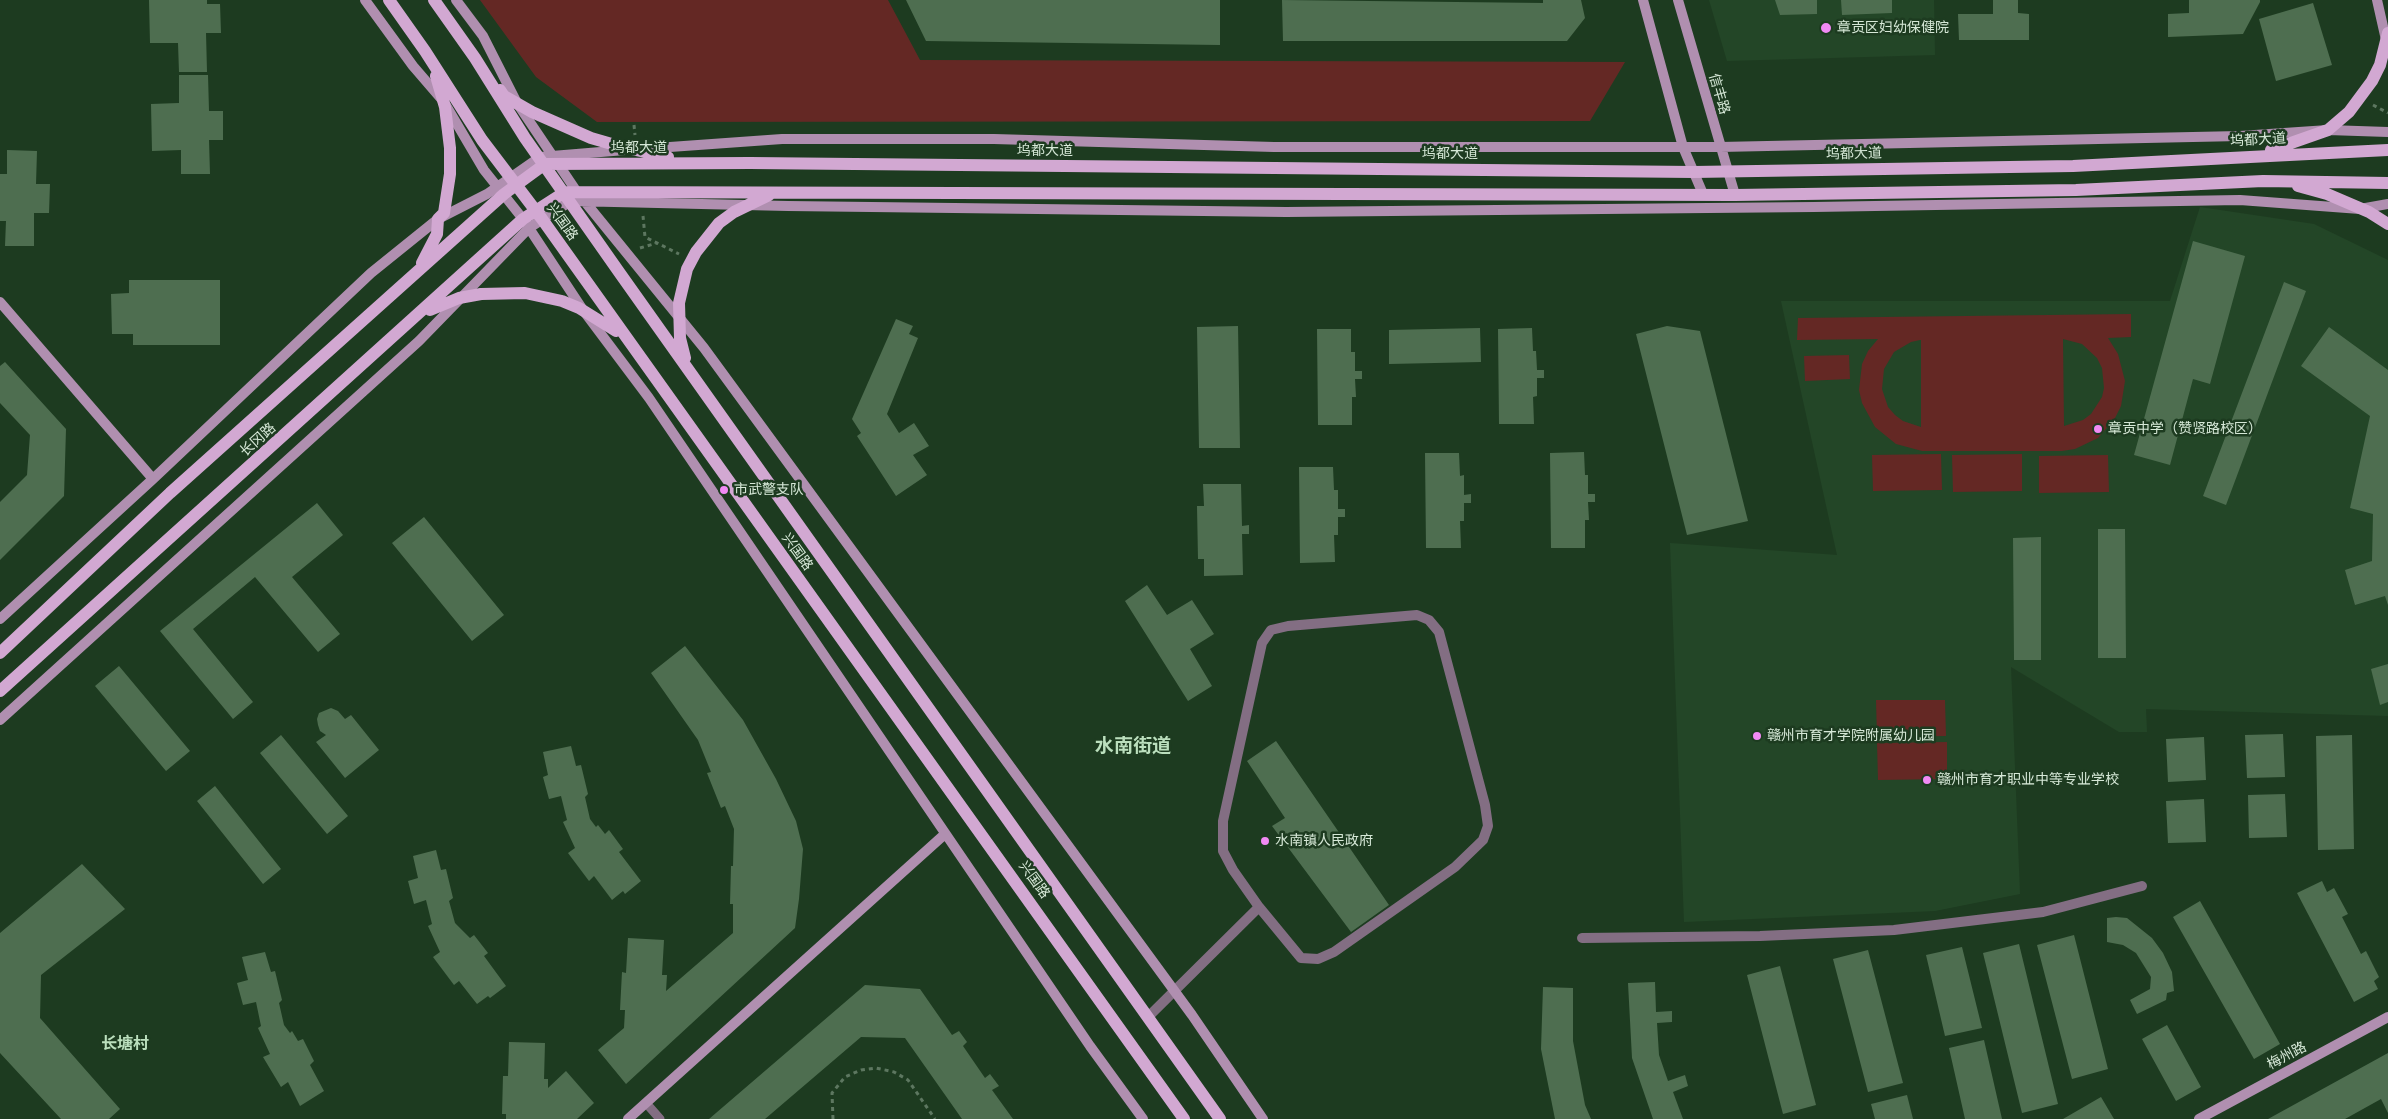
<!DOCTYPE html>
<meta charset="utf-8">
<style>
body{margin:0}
canvas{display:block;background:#1d3b20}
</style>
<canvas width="2388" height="1119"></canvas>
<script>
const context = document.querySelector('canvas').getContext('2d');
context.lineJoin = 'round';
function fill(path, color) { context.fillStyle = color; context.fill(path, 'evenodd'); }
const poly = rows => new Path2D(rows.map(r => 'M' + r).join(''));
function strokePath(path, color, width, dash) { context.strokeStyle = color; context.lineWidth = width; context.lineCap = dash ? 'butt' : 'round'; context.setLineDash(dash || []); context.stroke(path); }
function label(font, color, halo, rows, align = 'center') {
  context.font = font + ' "IBM Plex Serif","Noto Sans SC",serif'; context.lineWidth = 5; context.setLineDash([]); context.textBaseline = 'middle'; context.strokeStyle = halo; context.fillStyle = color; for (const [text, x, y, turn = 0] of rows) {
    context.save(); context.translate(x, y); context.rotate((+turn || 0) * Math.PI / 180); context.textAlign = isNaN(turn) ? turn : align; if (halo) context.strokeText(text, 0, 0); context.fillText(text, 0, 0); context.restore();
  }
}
fill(poly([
 [1709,0,1934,0,1935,55,1727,61],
 [2200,207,2314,224,2388,260,2388,716,2146,709,2147,732,2119,732,2011,667,2020,894,1935,911,1684,922,1670,543,1837,555,1781,301,2170,301]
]), '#234627');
fill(poly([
 [480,0,888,0,920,60,1625,62,1590,121,597,122,536,77],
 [2131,314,2131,337,2108,338,2118,354,2125,381,2121,406,2115,418,2098,438,2075,449,2062,451,1922,451,1896,444,1875,427,1862,403,1859,390,1862,364,1868,351,1878,339,1797,340,1798,318],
 [2063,339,2082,344,2097,358,2102,368,2104,388,2102,397,2091,414,2083,420,2064,426],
 [1920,340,1921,340,1921,427,1903,421,1895,415,1888,407,1882,389,1884,369,1894,352,1911,342],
 [1849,355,1850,379,1805,381,1804,356],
 [1941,454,1942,490,1873,491,1872,455],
 [2022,454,2022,491,1953,492,1952,455],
 [2108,455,2109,492,2039,493,2039,456],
 [1876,700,1945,700,1946,736,1877,737],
 [1947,742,1947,779,1878,780,1877,743]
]), '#642824');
fill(poly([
 [149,0,207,0,207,4,220,4,221,33,206,33,207,72,179,72,178,43,150,43],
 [906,0,1220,0,1220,45,926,41],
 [1282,0,1543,3,1543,0,1581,0,1585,18,1567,41,1283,41],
 [1775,0,1817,0,1817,14,1780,15],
 [1841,0,1892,0,1892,13,1842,15],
 [1993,0,2018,0,2018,13,2029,14,2029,40,1959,40,1958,14,1993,14],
 [2189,0,2260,0,2260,2,2243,34,2168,37,2168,14,2189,13],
 [2313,3,2332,65,2276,81,2259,19],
 [179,75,208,75,209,111,223,111,223,140,209,140,210,174,181,174,181,150,152,151,151,104,179,103],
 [7,150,37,151,36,184,50,184,49,213,34,213,34,246,5,246,6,221,0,221,0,174,7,174],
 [2193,241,2245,256,2210,384,2193,379,2170,465,2134,455],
 [129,280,220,280,220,345,133,345,133,334,112,334,111,294,129,293],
 [2284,282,2306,291,2226,505,2203,496],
 [896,319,913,326,909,334,918,338,887,414,899,433,914,423,929,446,913,455,927,475,896,496,857,436,861,433,852,419],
 [1238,326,1240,448,1199,448,1197,327],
 [1667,326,1700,331,1748,521,1687,535,1636,334],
 [2329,327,2388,370,2388,605,2385,596,2355,605,2345,570,2372,561,2373,514,2350,508,2370,416,2301,366],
 [1480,328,1481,362,1389,364,1389,330],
 [1532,328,1533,351,1536,351,1537,370,1544,370,1544,378,1537,378,1537,396,1533,397,1534,424,1499,424,1498,329],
 [1317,329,1351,329,1351,352,1355,352,1355,371,1362,371,1362,379,1355,379,1356,397,1352,397,1352,425,1318,425],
 [5,362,66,429,64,496,0,560,0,502,27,475,30,435,0,403,0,366],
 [1584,452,1585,475,1588,475,1588,494,1595,494,1595,502,1588,502,1589,520,1585,520,1585,548,1551,548,1550,453],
 [1425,453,1459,453,1460,476,1464,475,1464,495,1471,494,1471,503,1464,503,1464,521,1460,521,1461,548,1426,548],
 [1299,467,1333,467,1334,490,1338,490,1338,509,1345,509,1345,517,1338,517,1338,535,1334,535,1335,562,1300,563],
 [1203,484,1241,484,1242,526,1249,525,1249,534,1242,534,1243,575,1204,576,1204,559,1198,559,1197,506,1204,506],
 [317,503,343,535,292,577,340,634,318,652,255,577,193,629,253,702,233,719,160,631],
 [424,517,504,615,472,641,392,543],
 [2098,529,2125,529,2126,658,2098,658],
 [2041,537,2041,660,2014,660,2013,538],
 [1147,585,1167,615,1192,600,1214,634,1190,649,1212,686,1188,701,1125,601],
 [685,646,743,720,776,779,796,821,803,849,799,899,795,928,626,1084,598,1050,624,1028,625,1010,620,1010,622,972,626,973,628,938,664,940,662,975,667,975,666,991,733,933,733,904,730,904,731,866,733,866,734,829,725,806,721,808,707,773,711,772,698,740,651,673],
 [2388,664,2388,702,2380,705,2371,669],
 [119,666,190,751,166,771,95,686],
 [331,708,338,711,345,719,351,715,379,750,345,778,316,742,326,735,320,731,318,725,317,719,319,713],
 [2283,734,2285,777,2247,778,2245,735],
 [281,735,348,816,327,834,260,753],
 [2352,735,2354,849,2318,850,2316,736],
 [2204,737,2206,780,2168,782,2166,739],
 [1276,741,1389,905,1351,932,1272,826,1285,818,1247,761],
 [571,746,576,766,581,765,588,794,585,797,590,819,596,827,598,825,605,834,609,830,623,849,619,852,641,881,625,894,623,891,612,900,594,876,589,881,568,853,575,848,563,822,567,820,561,796,549,799,543,777,548,775,543,752],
 [215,786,281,869,263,884,197,801],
 [2285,794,2287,837,2249,838,2248,795],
 [2204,799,2206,842,2168,843,2166,801],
 [436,850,441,870,446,869,453,898,449,901,455,923,470,938,474,935,488,953,484,956,506,986,490,998,488,996,477,1004,459,981,454,985,433,957,440,952,428,926,432,924,426,900,414,904,408,881,418,878,413,856],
 [82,864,125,909,41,975,40,1018,120,1109,109,1119,61,1119,0,1053,0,933],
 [2322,881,2327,892,2334,888,2348,914,2342,917,2361,954,2366,951,2379,977,2374,981,2378,989,2354,1002,2297,893],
 [2200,901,2280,1044,2254,1059,2173,917],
 [2116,917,2127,918,2152,938,2163,953,2172,972,2174,991,2167,993,2166,1000,2137,1014,2130,1000,2150,989,2151,977,2136,953,2123,945,2107,942,2107,918],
 [2074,935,2108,1069,2072,1079,2037,945],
 [2019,944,2058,1104,2022,1113,1983,953],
 [1962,947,1982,1028,1945,1036,1926,955],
 [1868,950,1903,1083,1868,1092,1833,959],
 [265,952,271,972,275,971,282,1000,279,1003,284,1025,290,1033,292,1031,298,1041,303,1039,314,1061,310,1065,324,1091,300,1106,288,1082,281,1087,263,1057,270,1054,258,1028,261,1026,256,1002,243,1005,237,983,248,980,242,957],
 [1780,966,1816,1105,1783,1114,1747,975],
 [1655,982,1656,1012,1672,1011,1672,1022,1657,1023,1659,1055,1668,1081,1685,1075,1688,1086,1673,1092,1683,1119,1653,1119,1632,1058,1628,983],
 [865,985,920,989,952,1035,959,1031,967,1042,963,1046,985,1078,990,1074,999,1086,992,1090,1013,1119,962,1119,905,1038,861,1037,765,1119,709,1119],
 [1543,987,1573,988,1573,1041,1585,1105,1591,1119,1555,1119,1541,1049],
 [2167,1025,2201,1087,2176,1101,2142,1039],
 [1984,1040,2002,1119,1965,1119,1949,1048],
 [509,1042,545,1043,544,1079,548,1079,548,1088,566,1071,594,1103,577,1119,506,1119,506,1114,502,1114,503,1076,508,1076],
 [2388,1053,2388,1113,2381,1099,2345,1119,2268,1119],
 [1907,1095,1913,1119,1875,1119,1871,1104],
 [2101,1097,2114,1119,2063,1119]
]), '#4e6e50');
strokePath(poly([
 [2373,105,2388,113],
 [634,125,635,135],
 [643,216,645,237,679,254],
 [640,248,657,243],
 [833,1119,832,1093,845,1077,861,1070,876,1068,894,1072,908,1080,935,1119]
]), '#5d7760', 3, [4, 4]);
strokePath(poly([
 [646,1103,660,1119]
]), '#836e83', 9);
strokePath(poly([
 [1582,938,1760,936,1894,930,2043,912,2142,886],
 [1148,1017,1259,907,1301,958,1318,959,1334,952,1455,867,1483,840,1488,826,1485,805,1439,632,1429,620,1417,615,1288,626,1271,630,1262,643,1223,821,1223,851,1233,870,1259,907]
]), '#836e83', 10);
strokePath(poly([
 [365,0,413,66,444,102,484,170,523,219,583,310,649,398,1090,1046,1143,1119],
 [456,0,483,36,517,103,577,192,704,348,1192,1015,1263,1119],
 [1643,0,1683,147,1703,194],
 [1678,0,1735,195],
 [2377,0,2386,40],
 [642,149,782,139,994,139,1274,147,1720,147,2240,136,2328,130,2388,132],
 [0,302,153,479],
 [0,619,153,479,371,273,438,219,487,194,540,157,625,150],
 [0,720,419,341,529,228,571,201,788,206,1286,212,1814,207,2240,200,2360,209,2388,204],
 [628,1119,945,834],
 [2199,1119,2388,1017]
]), '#b08fb0', 10);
strokePath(poly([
 [389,0,425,51,482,140,542,219,1184,1119],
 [434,0,475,58,525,138,619,272,1220,1119],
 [500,90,504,96,532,112,591,138,622,147,668,157],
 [2271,150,2328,130,2349,112,2372,81,2380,65,2388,33],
 [2298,186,2327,194,2369,212,2388,224],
 [422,263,437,234,438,219,444,213,450,174,450,148,445,107,436,76],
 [430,310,459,298,481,294,525,293,562,301,579,308,616,331],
 [685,358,680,338,679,303,687,269,696,252,719,223,734,212,769,195],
 [0,653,170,493,504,194,545,164,750,163,1694,172,2073,166,2388,150],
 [0,691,523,219,565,192,1735,195,2076,190,2263,181,2388,183]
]), '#d2a8d2', 12);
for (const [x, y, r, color] of [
 [1826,28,6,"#f18af4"],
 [2098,429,5,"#f18af4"],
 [724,490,5,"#f18af4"],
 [1757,736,5,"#f18af4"],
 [1927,780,5,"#f18af4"],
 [1265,841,5,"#f18af4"]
]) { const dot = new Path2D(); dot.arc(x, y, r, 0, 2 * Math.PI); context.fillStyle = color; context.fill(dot); strokePath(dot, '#1d3b20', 2); }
label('14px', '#d6e8d7', '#1d3b20', [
 ["章贡区妇幼保健院",1837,28],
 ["章贡中学（赞贤路校区）",2108,429],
 ["市武警支队",734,490],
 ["赣州市育才学院附属幼儿园",1767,736],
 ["赣州市育才职业中等专业学校",1937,780],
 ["水南镇人民政府",1275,841]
], 'left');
label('14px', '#d6e8d7', '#1d3b20', [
 ["信丰路",1719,94,74],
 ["坞都大道",2258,140,-3],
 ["坞都大道",639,148],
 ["坞都大道",1045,151],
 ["坞都大道",1450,154],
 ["坞都大道",1854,154,-1],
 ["兴国路",562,222,54],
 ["长冈路",258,440,-42],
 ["兴国路",797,552,54],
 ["兴国路",1034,880,54],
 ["梅州路",2287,1056,-28]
]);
label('bold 16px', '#bbdfbd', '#1d3b20', [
 ["长塘村",125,1044]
]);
label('bold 19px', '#bbdfbd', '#1d3b20', [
 ["水南街道",1133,747]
]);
</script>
